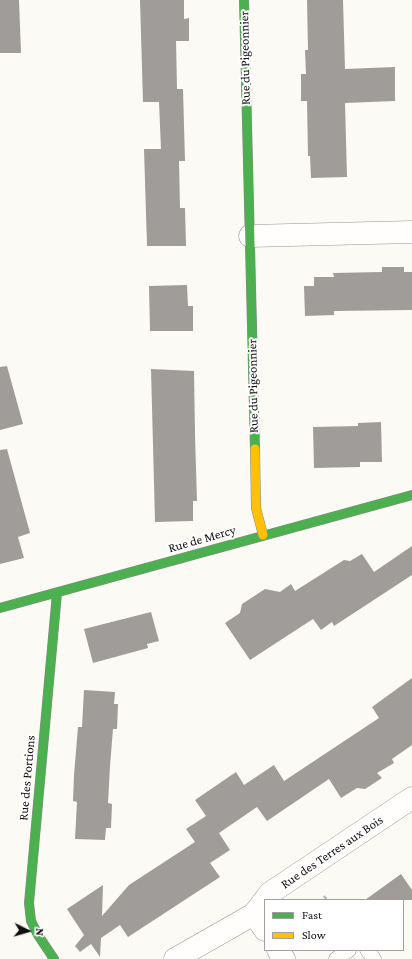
<!DOCTYPE html>
<style>
body{margin:0}
#map{position:relative;width:412px;height:959px;overflow:hidden;background:#fcfaf4;font-family:"Crimson Pro",serif}
canvas{display:block}
.legend{position:absolute;left:264px;top:899px;width:140px;height:52px;box-sizing:border-box;background:#fff;border:1px solid #9f9f9f;margin:0;padding:5px 7px;list-style:none;font-size:12px;color:#0f0f0f}
.legend li{display:flex;align-items:center;gap:8px;height:20px}
.legend b{width:20px;border:1px solid #9f9f9f}
.north{position:absolute;left:8px;top:911px;width:40px;height:40px;-webkit-text-stroke:3px #fff;paint-order:stroke;rotate:95deg;font-size:11px;font-weight:700;line-height:16px;text-align:center;color:#0f0f0f}
.north::after{content:'';display:block;margin:auto;width:14px;height:18px;background:#0f0f0f;clip-path:polygon(50% 0,100% 100%,50% 72%,0 100%)}
</style>
<div id="map">
<canvas width="412" height="959"></canvas>
<ul class="legend">
<li><b style="height:5px;background:#4caf50"></b>Fast</li>
<li><b style="height:5px;background:#ffc107"></b>Slow</li>
</ul>
<div class="north">N</div>
</div>
<script>
const context = document.querySelector('canvas').getContext('2d');
context.lineJoin = 'round';
function fill(path, color) { context.fillStyle = color; context.fill(path, 'evenodd'); }
const poly = rows => new Path2D(rows.map(r => 'M' + r).join(''));
function strokePath(path, color, width, dash) { context.strokeStyle = color; context.lineWidth = width; context.lineCap = dash ? 'butt' : 'round'; context.setLineDash(dash || []); context.stroke(path); }
function label(font, color, halo, rows, align = 'center') {
  context.font = font + ' "Crimson Pro",serif'; context.lineWidth = 4; context.setLineDash([]); context.textBaseline = 'middle'; context.strokeStyle = halo; context.fillStyle = color; for (const [text, x, y, turn = 0] of rows) {
    context.save(); context.translate(x, y); context.rotate((+turn || 0) * Math.PI / 180); context.textAlign = isNaN(turn) ? turn : align; if (halo) context.strokeText(text, 0, 0); context.fillText(text, 0, 0); context.restore();
  }
}
fill(poly([
 [0,0,19,0,21,53,0,53],
 [140,0,184,0,184,19,189,18,189,41,176,41,177,89,183,89,185,161,179,161,180,208,185,208,186,246,147,246,144,149,161,149,159,102,143,102],
 [307,0,343,0,345,69,395,67,395,101,345,103,347,177,311,178,310,156,308,156,307,101,301,101,301,74,306,74,305,50,308,50],
 [382,267,404,267,404,272,412,272,412,310,334,311,334,315,305,316,304,286,314,286,314,277,334,277,333,273,382,272],
 [187,285,188,306,193,306,193,331,150,331,149,286],
 [7,366,23,424,0,430,0,367],
 [151,369,194,371,195,435,197,501,193,501,193,521,155,522],
 [381,422,382,462,360,462,360,467,314,468,313,427,358,426,358,423],
 [7,449,30,533,18,537,24,558,0,564,0,450],
 [412,546,412,575,334,626,332,622,321,630,313,619,250,660,225,623,240,613,242,604,265,589,280,592,291,584,295,591,344,560,350,561,362,554,374,572],
 [151,612,159,641,147,644,148,648,93,663,84,629],
 [412,678,412,745,392,759,394,763,377,773,382,778,365,789,357,788,341,798,329,779,267,821,257,807,219,833,230,850,210,863,220,877,128,937,120,925,101,938,100,957,91,944,80,952,75,946,84,935,67,909,103,885,102,916,129,885,195,842,186,829,206,816,195,800,236,772,244,785,274,765,284,781,379,718,372,707],
 [84,690,115,692,114,704,118,704,117,729,113,729,110,766,108,803,112,804,111,828,106,828,105,840,75,839,77,802,73,801,74,775,78,727,82,727],
 [401,874,412,890,412,900,365,900]
]), '#a09c99');
const lane = poly([
 [367,950,374,959],
 [336,959,349,950]
]);
const street = poly([
 [250,236,412,232],
 [254,914,265,930],
 [278,950,284,959],
 [175,959,254,914,270,893,412,798]
]);
const fast = poly([
 [244,0,255,449],
 [0,608,412,495],
 [54,959,38,935,31,921,29,903,57,593]
]);
const slow = poly([
 [255,449,256,508,263,535]
]);
strokePath(lane, '#969592', 15);
strokePath(street, '#969592', 23);
strokePath(fast, '#8c8b89', 10);
strokePath(slow, '#8c8b89', 10);
strokePath(poly([
 [324,896,327,900]
]), '#b9b9b8', 2.5, [4, 2]);
strokePath(lane, '#fffefd', 14);
strokePath(street, '#fffefd', 22);
strokePath(fast, '#4caf50', 9);
strokePath(slow, '#ffc107', 9);
label('13px', '#0f0f0f', '#fff', [
 ["Rue du Pigeonnier",245,58,-91],
 ["Rue du Pigeonnier",253,386,-91],
 ["Rue de Mercy",202,539,-16],
 ["Rue des Portions",27,778,-85],
 ["Rue des Terres aux Bois",332,852,-34]
]);
</script>
